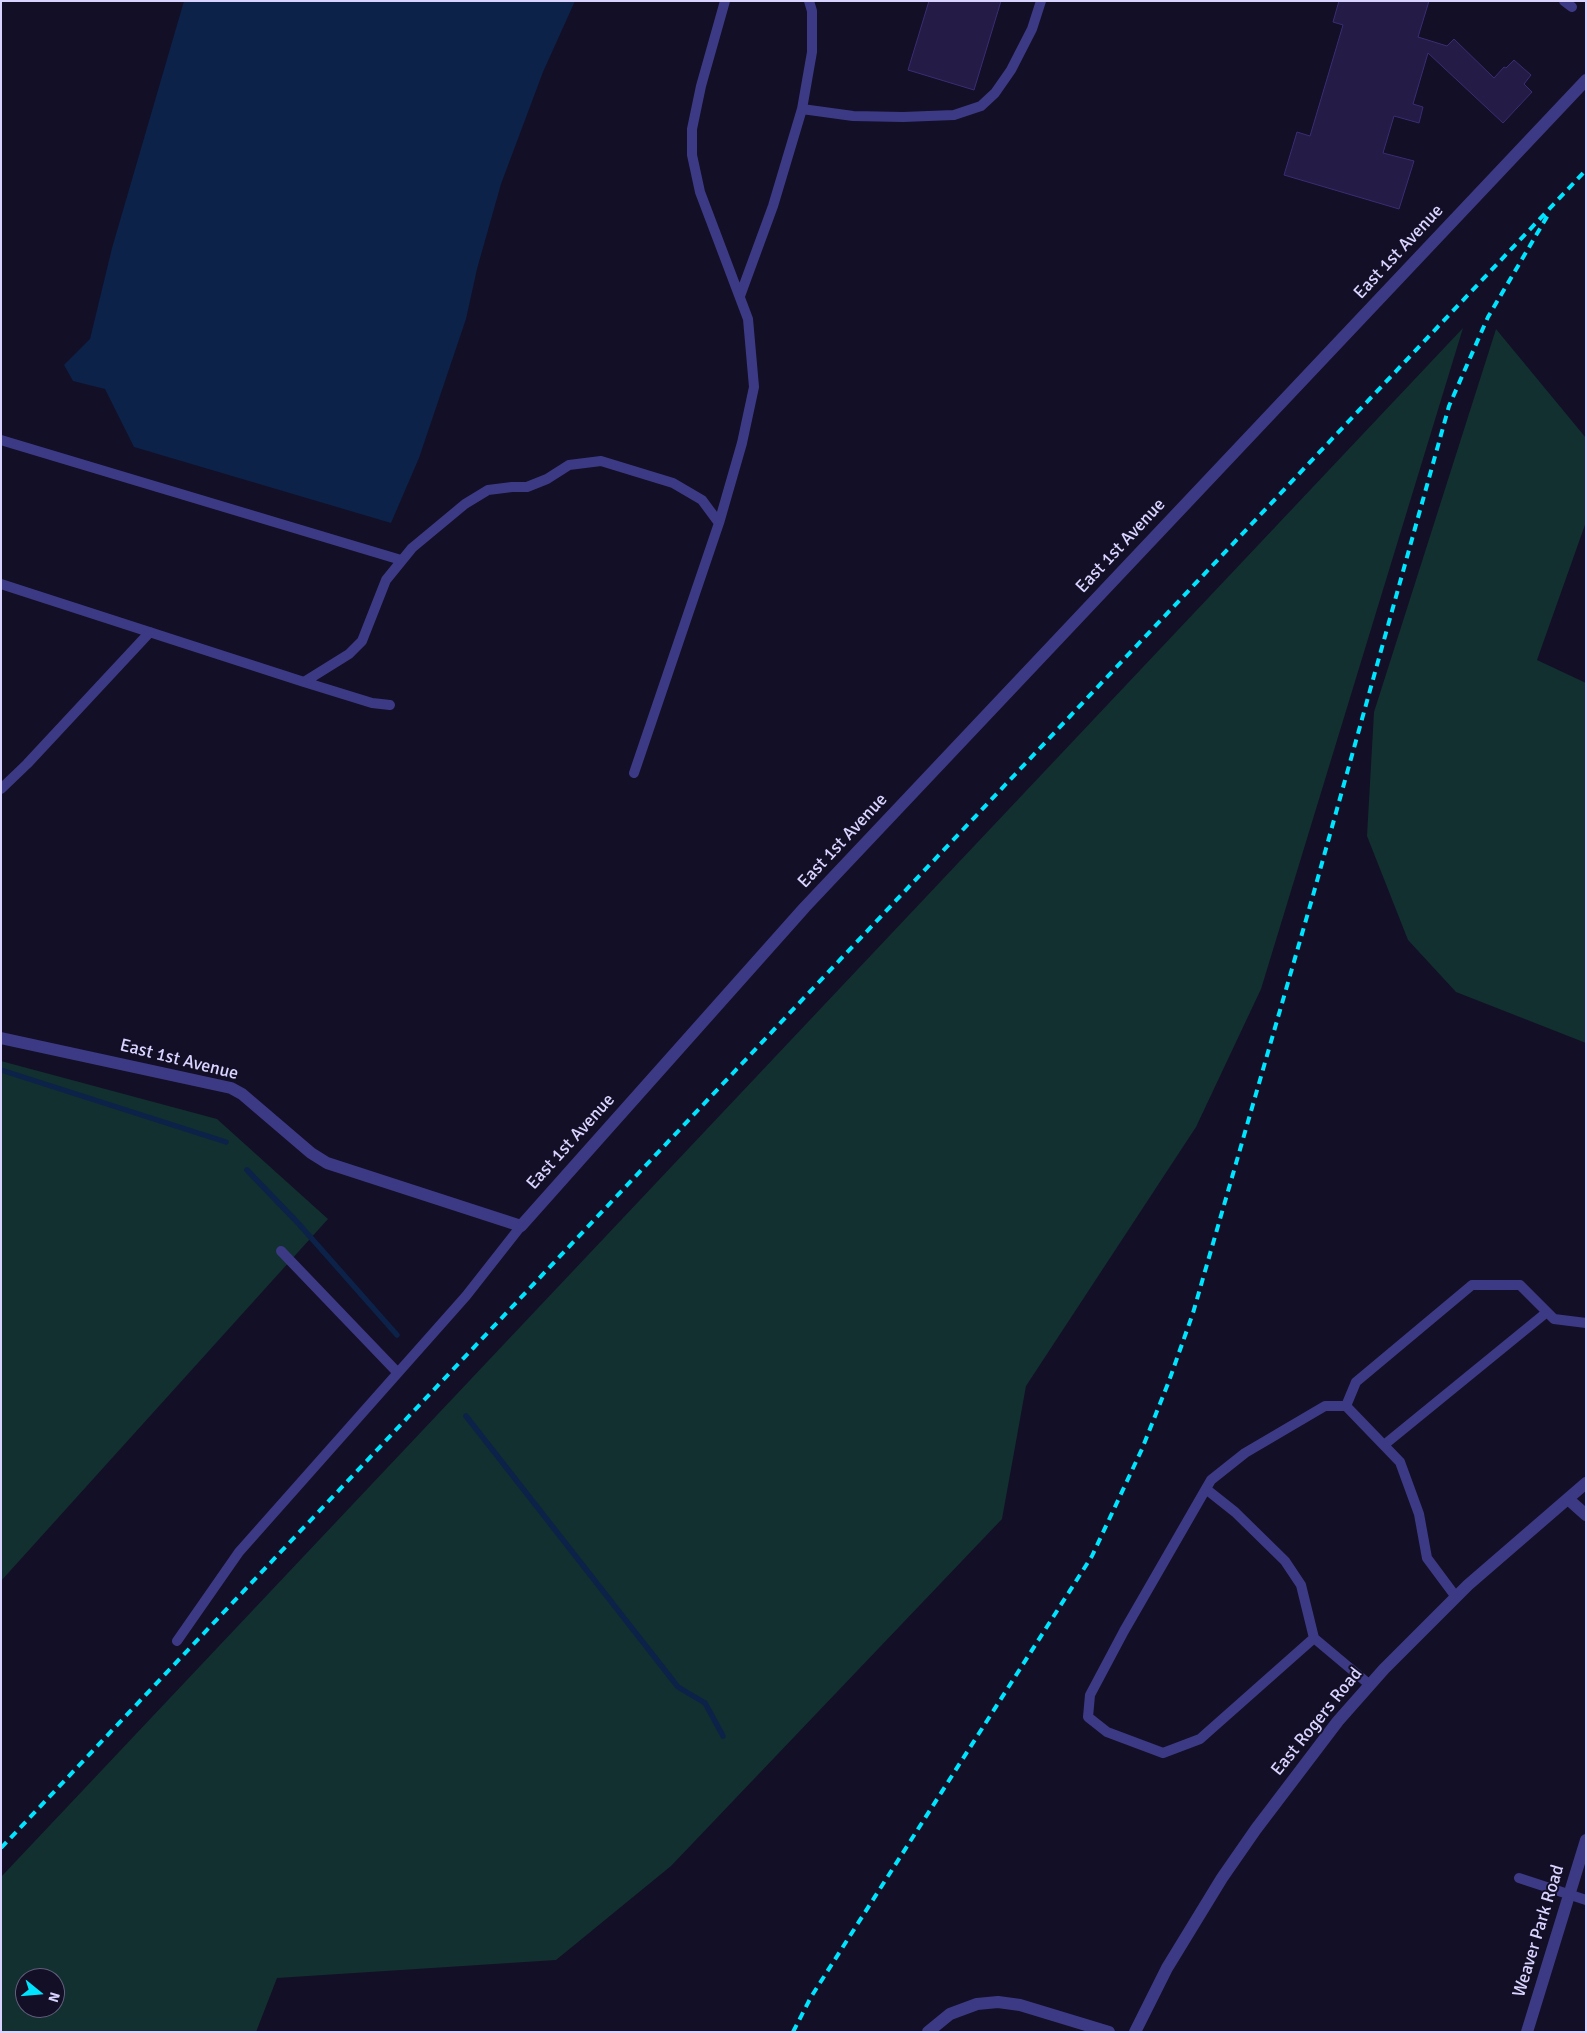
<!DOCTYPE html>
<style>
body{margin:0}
#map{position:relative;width:1587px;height:2033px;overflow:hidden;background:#130f26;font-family:Signika,sans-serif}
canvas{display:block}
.frame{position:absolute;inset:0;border:2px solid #d9d4ff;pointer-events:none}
.north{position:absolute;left:15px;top:1968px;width:50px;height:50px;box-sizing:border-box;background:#130f26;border:1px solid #625e7d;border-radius:50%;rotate:107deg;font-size:14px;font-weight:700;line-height:20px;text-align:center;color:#d9d4ff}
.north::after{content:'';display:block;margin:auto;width:18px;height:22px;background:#00e5ff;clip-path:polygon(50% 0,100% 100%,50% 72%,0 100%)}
</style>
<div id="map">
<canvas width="1587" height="2033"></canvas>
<div class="frame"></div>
<div class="north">N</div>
</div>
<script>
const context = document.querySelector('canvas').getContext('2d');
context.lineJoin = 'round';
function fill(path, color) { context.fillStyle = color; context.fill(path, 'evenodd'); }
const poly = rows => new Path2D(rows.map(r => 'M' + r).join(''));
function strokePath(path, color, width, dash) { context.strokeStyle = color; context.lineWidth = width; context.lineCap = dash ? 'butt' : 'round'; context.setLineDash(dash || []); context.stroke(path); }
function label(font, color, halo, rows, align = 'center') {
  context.font = font + ' Signika,sans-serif'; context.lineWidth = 4; context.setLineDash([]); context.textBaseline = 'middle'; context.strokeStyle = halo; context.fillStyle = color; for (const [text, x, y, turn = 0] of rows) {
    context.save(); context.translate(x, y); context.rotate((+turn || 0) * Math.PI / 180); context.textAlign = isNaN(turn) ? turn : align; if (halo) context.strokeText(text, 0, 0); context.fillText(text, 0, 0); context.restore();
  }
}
fill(poly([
 [1463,328,1261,989,1196,1127,1026,1386,1002,1519,671,1866,556,1960,277,1978,256,2032,1,2032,1,1877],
 [25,1978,55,1978,55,2008,25,2008],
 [1496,329,1586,438,1586,522,1537,660,1586,683,1586,1043,1456,992,1408,940,1367,836,1374,712],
 [1,1061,217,1119,328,1219,1,1581]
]), '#12302f');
fill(poly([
 [184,1,575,1,543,72,501,184,477,269,466,319,419,458,391,523,134,447,105,389,73,381,64,365,90,339,112,248]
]), '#0c2248');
strokePath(poly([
 [1,1070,226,1142],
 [247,1170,298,1223,397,1335],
 [466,1416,678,1687,705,1703,723,1736]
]), '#0c2248', 5.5);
const building = poly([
 [929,1,1001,1,974,90,908,70,929,1],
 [1339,1,1429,1,1418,37,1447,46,1454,39,1494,78,1504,67,1506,68,1514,60,1531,75,1524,84,1532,92,1503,123,1428,53,1413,104,1423,107,1419,123,1394,116,1383,153,1414,161,1399,209,1284,175,1297,132,1310,136,1343,25,1333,22,1339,1]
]);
fill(building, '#241b47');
strokePath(building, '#3b2d73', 1);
strokePath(poly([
 [1564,1,1572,7],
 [802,109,853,116,903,117,954,115,981,106,995,93,1011,70,1032,29,1041,1],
 [740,296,773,206,802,109,812,52,812,11,809,1],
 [1,440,401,560],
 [719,523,742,443,754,387,748,319,700,192,692,155,692,129,701,86,725,1],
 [1,584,304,682,349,654,362,641,386,580,412,548,465,504,488,490,512,487,527,487,547,479,569,465,601,461,673,483,702,500,719,523,634,773],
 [304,682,372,703,390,705],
 [1,789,27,764,150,632],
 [281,1251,397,1372],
 [1346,1406,1356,1382,1472,1285,1520,1285,1554,1319,1586,1323],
 [1384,1445,1547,1312],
 [1206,1489,1235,1512,1285,1561,1301,1585,1314,1638,1200,1739,1163,1753,1107,1732,1088,1717,1090,1695,1124,1631,1211,1480,1245,1453,1325,1406,1346,1406,1400,1462,1419,1514,1427,1558,1456,1597],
 [1314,1638,1370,1685],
 [177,1641,239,1552,466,1296,521,1226],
 [1519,1878,1586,1900]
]), '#3d3a85', 10);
strokePath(poly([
 [1,1038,231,1088,242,1094,311,1153,327,1163,521,1226,805,907,1586,80],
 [1568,1499,1586,1515],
 [928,2032,950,2014,977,2004,998,2002,1020,2005,1109,2032],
 [1135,2032,1167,1968,1222,1878,1256,1829,1338,1721,1384,1669,1468,1585,1586,1483],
 [1527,2032,1586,1840]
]), '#3d3a85', 12);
strokePath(poly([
 [1,1848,1586,170],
 [793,2032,811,1997,1092,1556,1142,1449,1169,1381,1193,1313,1312,899,1449,406,1488,317,1548,215]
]), '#00e5ff', 4, [8, 6]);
label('18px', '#d9d4ff', '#130f26', [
 ["East 1st Avenue",1399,252,-47],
 ["East 1st Avenue",1121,546,-47],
 ["East 1st Avenue",843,841,-47],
 ["East 1st Avenue",179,1060,14],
 ["East 1st Avenue",571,1142,-48],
 ["East Rogers Road",1317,1722,-51],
 ["Weaver Park Road",1539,1931,-73]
]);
</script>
